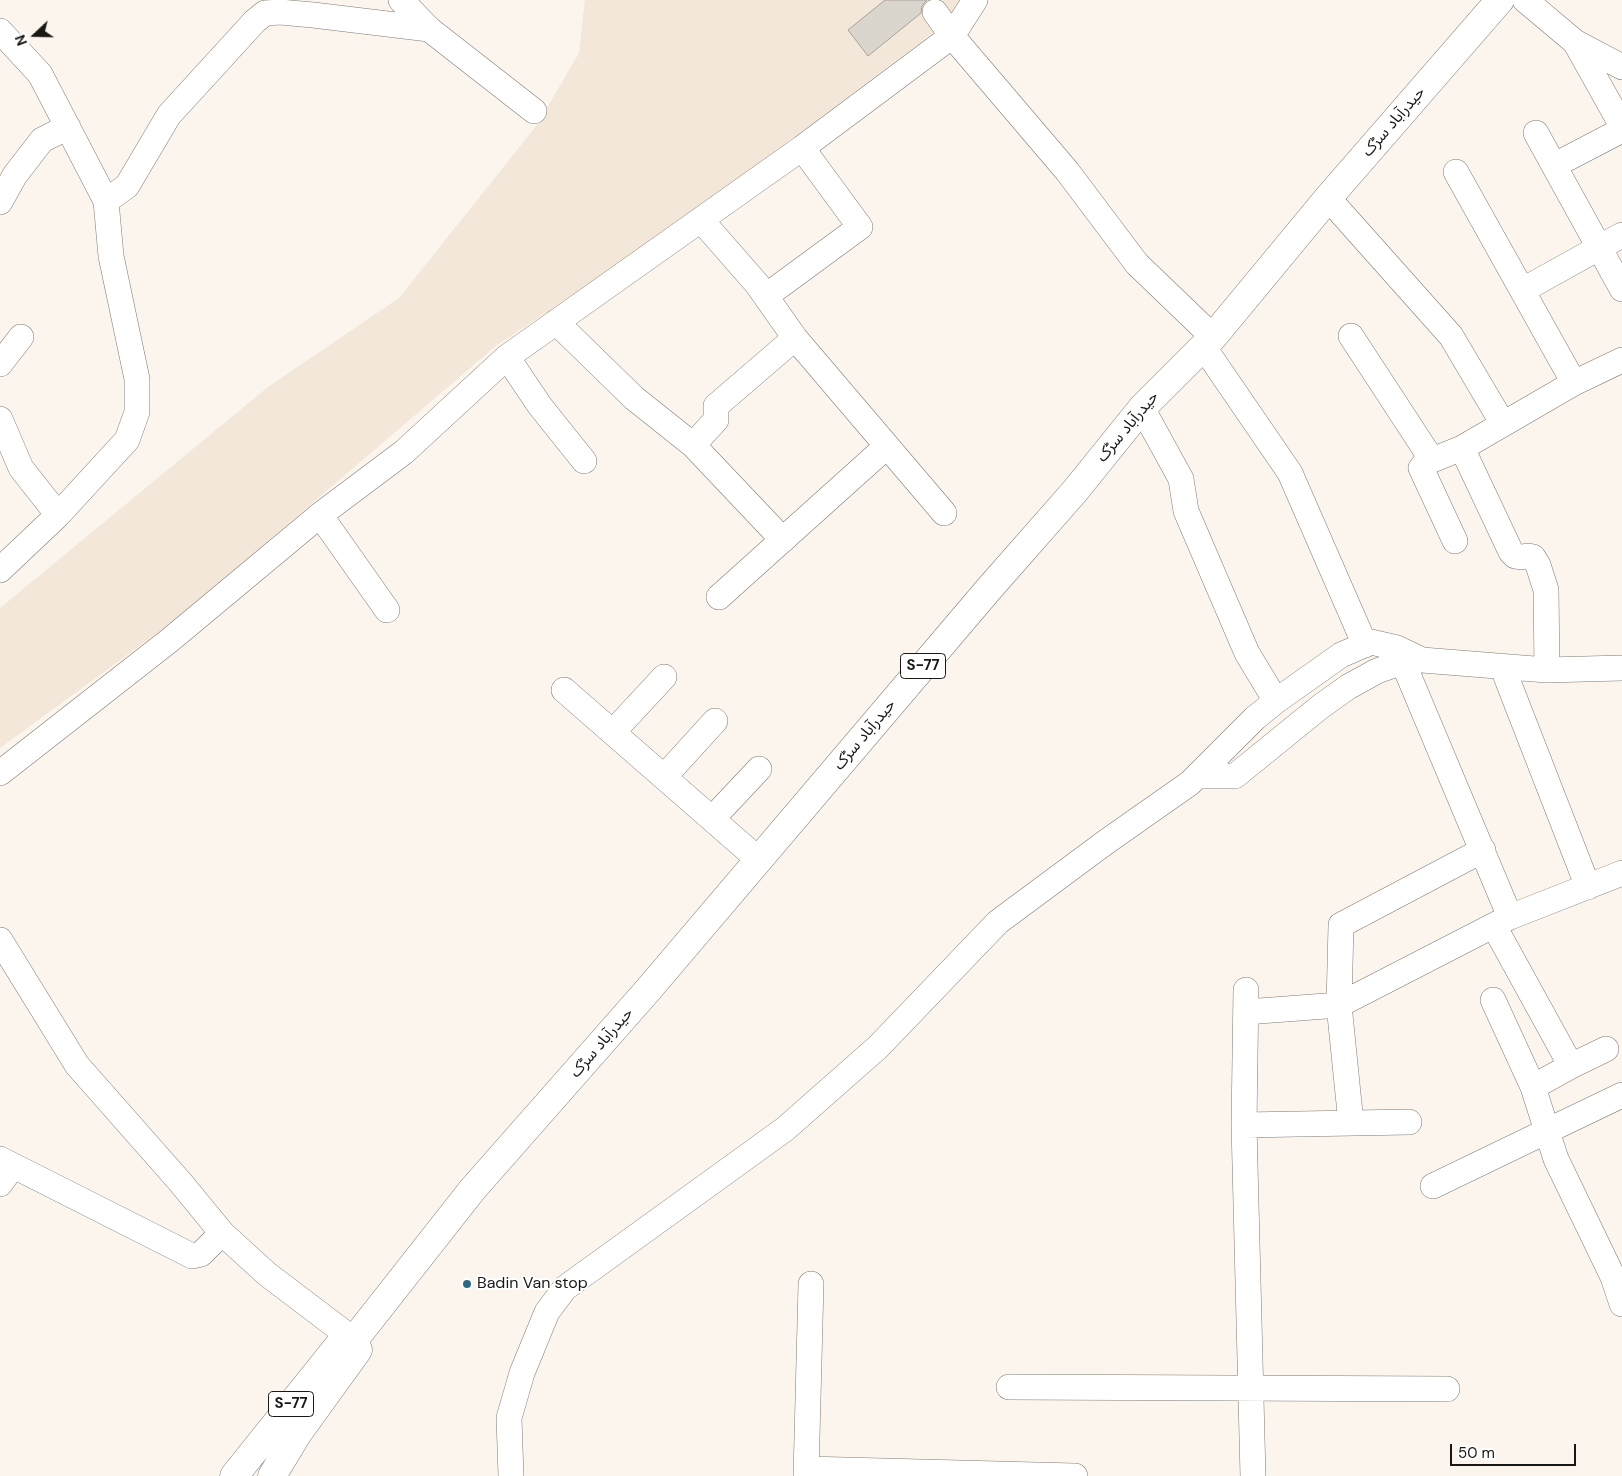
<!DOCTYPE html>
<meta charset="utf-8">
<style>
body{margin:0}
#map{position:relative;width:1622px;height:1476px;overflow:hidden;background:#fbf5ed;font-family:"DM Sans",sans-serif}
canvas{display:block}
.north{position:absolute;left:10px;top:10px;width:50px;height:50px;-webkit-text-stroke:4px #fff;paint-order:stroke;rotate:249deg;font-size:14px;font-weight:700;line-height:20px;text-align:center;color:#1a1815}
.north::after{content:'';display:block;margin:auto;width:18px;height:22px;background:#1a1815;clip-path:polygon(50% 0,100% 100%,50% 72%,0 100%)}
.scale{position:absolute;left:1450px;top:1444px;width:126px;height:22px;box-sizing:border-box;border:2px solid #1a1815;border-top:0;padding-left:6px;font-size:15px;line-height:18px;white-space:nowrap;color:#1a1815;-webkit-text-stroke:4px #fff;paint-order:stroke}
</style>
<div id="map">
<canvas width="1622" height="1476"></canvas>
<div class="north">N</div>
<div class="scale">50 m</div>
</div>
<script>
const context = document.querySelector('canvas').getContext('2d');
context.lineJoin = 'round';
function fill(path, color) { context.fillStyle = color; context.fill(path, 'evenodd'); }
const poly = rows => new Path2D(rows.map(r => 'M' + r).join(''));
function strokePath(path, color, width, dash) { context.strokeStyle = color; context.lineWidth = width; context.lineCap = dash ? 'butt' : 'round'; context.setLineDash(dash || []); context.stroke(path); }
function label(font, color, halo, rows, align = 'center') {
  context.font = font + ' "DM Sans","Noto Sans Arabic",sans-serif'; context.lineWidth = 4; context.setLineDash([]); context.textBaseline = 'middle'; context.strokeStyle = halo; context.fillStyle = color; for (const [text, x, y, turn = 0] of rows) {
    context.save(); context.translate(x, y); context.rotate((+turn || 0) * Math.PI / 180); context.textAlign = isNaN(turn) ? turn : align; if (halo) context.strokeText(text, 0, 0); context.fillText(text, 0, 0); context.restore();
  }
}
fill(poly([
 [585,0,969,0,953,18,666,233,497,345,179,617,0,748,0,608,268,387,399,298,537,125,579,53]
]), '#f2e7d9');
const building = poly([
 [885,0,927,0,922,6,921,13,868,56,848,30,885,0]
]);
fill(building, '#dad5cd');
strokePath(building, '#a8a29b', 1);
const minor = poly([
 [401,0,429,29],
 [1525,0,1575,42,1622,67],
 [935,12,952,36,1067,171,1137,264,1213,337],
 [0,31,40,74,106,201,111,256,137,379,137,412,127,440,58,515,0,570],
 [1575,42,1622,126],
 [1536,133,1622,289],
 [1555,165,1622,130],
 [1456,172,1574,383],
 [1328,198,1451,336,1503,424],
 [106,201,127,186,169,115,255,21,265,13,280,12,313,15,429,29,534,111],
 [0,202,15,175,42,140,68,127],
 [701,220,757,284,795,338,944,513],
 [1523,290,1622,235],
 [766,296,860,227,802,148],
 [556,322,634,398,693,445,783,540],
 [1351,336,1432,460],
 [1203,346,1290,473,1365,645],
 [507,357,540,406,584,461],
 [0,364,21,337],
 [1142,408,1181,479,1186,511,1247,653,1276,701],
 [0,419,21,468,58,515],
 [693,445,716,420,716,406,795,338],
 [1462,448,1511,552,1515,556,1521,557,1528,556,1533,557,1538,565,1546,590,1547,670],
 [320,515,387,610],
 [1455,541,1421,468,1425,463,1462,448,1574,383,1622,360],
 [719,597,887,446],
 [1397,648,1510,917],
 [1502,666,1588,887],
 [564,690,759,860],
 [613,732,664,677],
 [0,773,170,640,320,515,404,452,507,357,802,148,952,36,975,0],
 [1197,776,1235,776,1320,707,1348,687,1377,671,1403,662,1418,660],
 [664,777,715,721],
 [712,819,759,769],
 [1494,926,1571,1066],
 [0,940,77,1065,181,1183,222,1233,267,1274,354,1340],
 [1246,990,1244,1125,1253,1476],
 [1246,1012,1339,1005,1510,917,1622,873],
 [1533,1087,1571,1066,1606,1049],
 [1622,1095,1547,1131,1556,1159,1613,1277,1622,1304],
 [1351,1123,1339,1005,1341,925,1483,850],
 [1244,1125,1409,1122],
 [0,1159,192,1256,201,1254,222,1233],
 [0,1184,13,1166],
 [1433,1186,1547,1131,1533,1087,1493,1000],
 [1009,1387,1447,1389],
 [806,1469,1075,1476],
 [511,1476,509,1418,522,1373,547,1312,565,1288,785,1129,878,1047,998,922,1106,842,1190,783,1255,718,1276,701,1341,655,1371,642,1397,648,1422,660,1547,670,1622,668],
 [806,1476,811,1284]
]);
const major = poly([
 [234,1476,339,1345,354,1340,472,1190,648,990,988,590,1075,491,1142,408,1213,337,1328,198,1500,0],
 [272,1476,298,1433,358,1350,354,1340]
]);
strokePath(minor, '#7f7a73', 26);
strokePath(major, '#7f7a73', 29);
strokePath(minor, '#fff', 25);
strokePath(major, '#fff', 28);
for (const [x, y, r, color] of [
 [467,1284,5,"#2e6b82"]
]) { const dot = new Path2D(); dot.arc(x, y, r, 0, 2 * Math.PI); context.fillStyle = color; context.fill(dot); strokePath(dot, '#fff', 2); }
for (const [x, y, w] of [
 [923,666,45],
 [291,1404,45]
]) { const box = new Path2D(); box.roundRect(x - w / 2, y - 12.5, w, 25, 4); context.fillStyle = '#fff'; context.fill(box); strokePath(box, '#1a1815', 1); }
label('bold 15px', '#1a1815', null, [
 ["S-77",923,666],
 ["S-77",291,1404]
]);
label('16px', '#1a1815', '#fff', [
 ["حیدرآباد سڑک",1394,122,-49],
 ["حیدرآباد سڑک",1128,427,-50],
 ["حیدرآباد سڑک",865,735,-50],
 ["حیدرآباد سڑک",602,1043,-49]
]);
label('16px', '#1a1815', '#fff', [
 ["Badin Van stop",477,1284]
], 'left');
</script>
